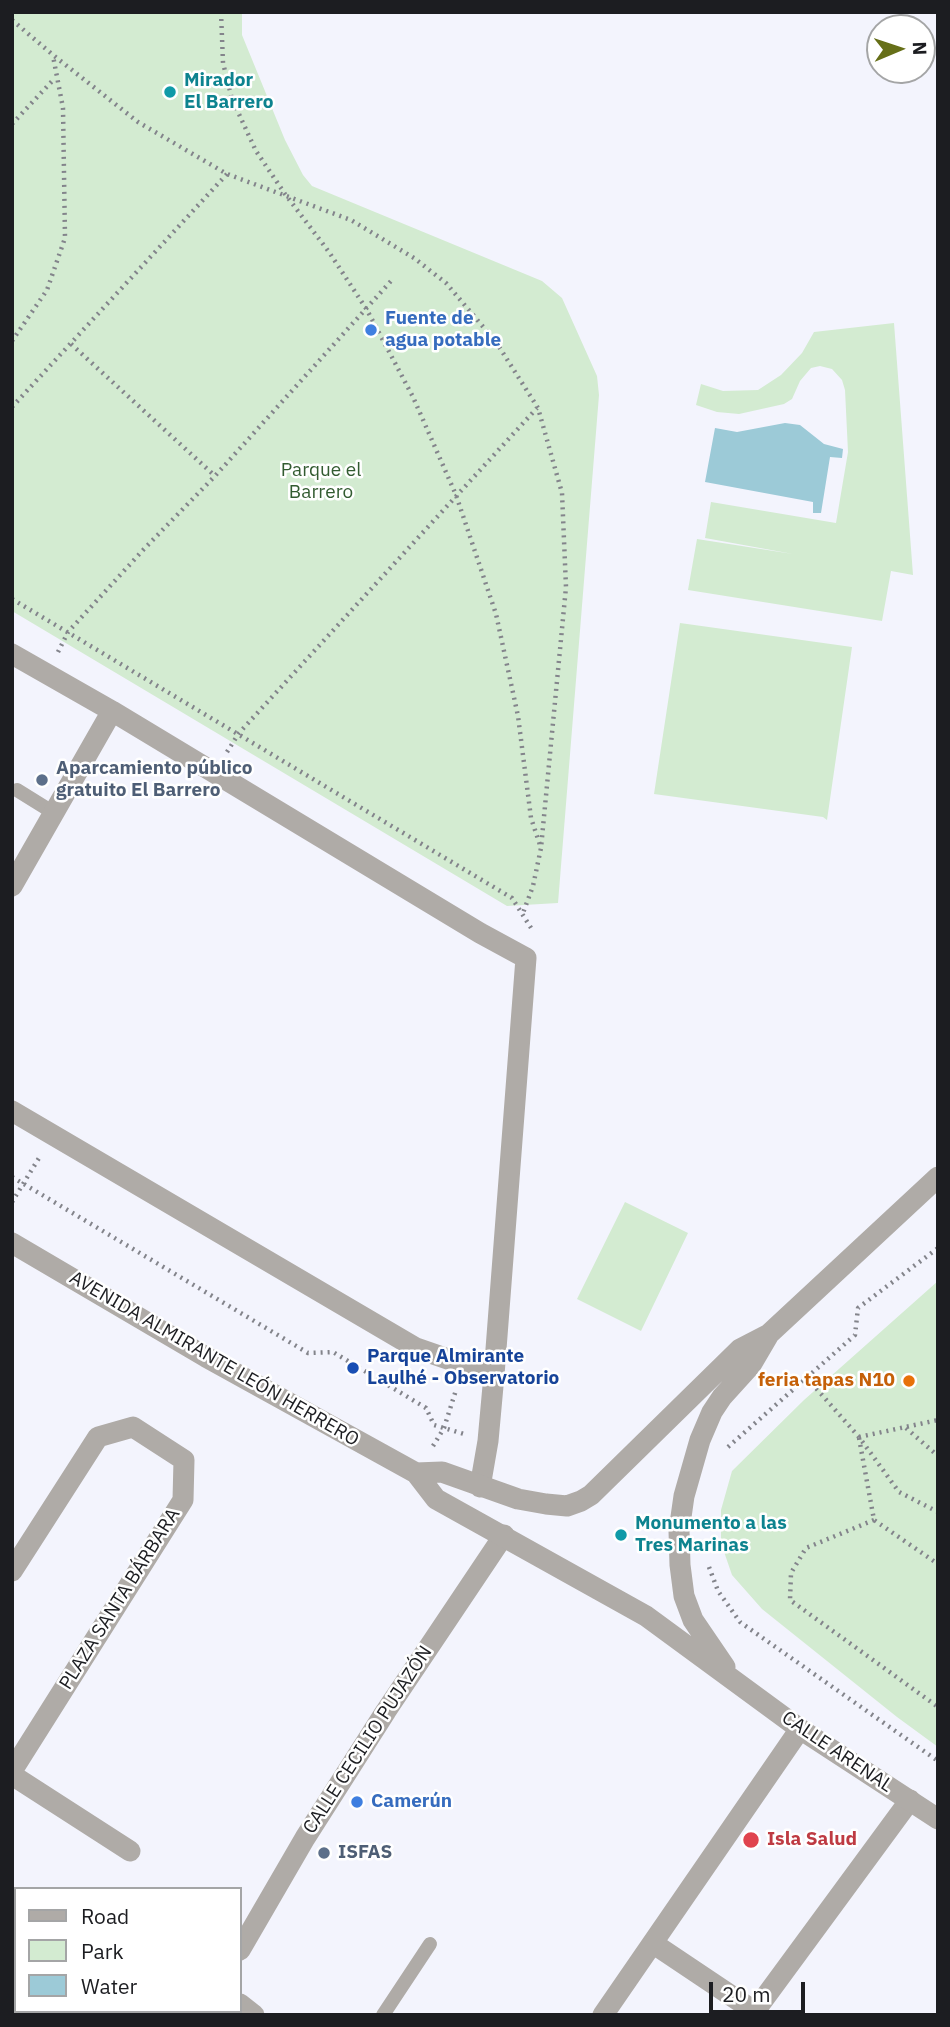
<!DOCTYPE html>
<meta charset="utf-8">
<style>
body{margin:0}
#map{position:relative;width:950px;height:2027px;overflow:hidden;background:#f3f4fd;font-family:"IBM Plex Sans",sans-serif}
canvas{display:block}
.frame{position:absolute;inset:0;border:14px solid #1c1d21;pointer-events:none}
.legend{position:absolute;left:14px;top:1887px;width:228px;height:126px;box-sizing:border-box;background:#fff;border:2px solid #a4a5a6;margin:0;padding:9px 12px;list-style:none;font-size:21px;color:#1c1d21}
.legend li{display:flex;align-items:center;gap:14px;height:35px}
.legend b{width:35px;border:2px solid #a4a5a6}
.north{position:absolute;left:866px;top:14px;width:70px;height:70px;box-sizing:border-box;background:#fff;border:2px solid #a4a5a6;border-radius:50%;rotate:88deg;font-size:19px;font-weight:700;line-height:28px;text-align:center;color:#1c1d21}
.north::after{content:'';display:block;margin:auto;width:24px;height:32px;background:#666f18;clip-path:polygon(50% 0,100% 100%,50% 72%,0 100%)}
.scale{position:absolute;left:709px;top:1982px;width:96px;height:32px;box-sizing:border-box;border:4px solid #1c1d21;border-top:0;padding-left:9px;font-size:21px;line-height:24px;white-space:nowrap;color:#1c1d21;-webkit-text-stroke:5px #fff;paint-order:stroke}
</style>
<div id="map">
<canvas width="950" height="2027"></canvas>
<div class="frame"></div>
<ul class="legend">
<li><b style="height:9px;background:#afaba7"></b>Road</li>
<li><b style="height:19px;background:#d3ebd1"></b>Park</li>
<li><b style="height:19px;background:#9ccad7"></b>Water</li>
</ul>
<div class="north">N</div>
<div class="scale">20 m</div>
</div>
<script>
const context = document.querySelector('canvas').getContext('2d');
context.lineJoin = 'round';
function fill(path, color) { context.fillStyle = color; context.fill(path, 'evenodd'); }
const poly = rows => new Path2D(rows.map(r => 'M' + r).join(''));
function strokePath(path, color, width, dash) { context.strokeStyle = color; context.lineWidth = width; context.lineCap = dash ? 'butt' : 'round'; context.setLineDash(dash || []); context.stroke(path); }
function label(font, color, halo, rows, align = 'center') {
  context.font = font + ' "IBM Plex Sans",sans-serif'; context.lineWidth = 5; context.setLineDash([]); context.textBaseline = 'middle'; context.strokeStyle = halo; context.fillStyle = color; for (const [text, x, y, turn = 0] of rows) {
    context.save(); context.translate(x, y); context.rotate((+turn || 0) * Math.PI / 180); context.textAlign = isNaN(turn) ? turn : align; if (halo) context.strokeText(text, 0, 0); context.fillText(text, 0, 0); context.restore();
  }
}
fill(poly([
 [12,12,242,12,242,35,285,140,303,175,312,186,542,281,562,298,597,376,599,395,558,903,507,906,12,611],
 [894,323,913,575,891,571,882,621,688,590,697,539,793,554,705,538,711,502,836,523,848,452,845,390,842,380,832,369,820,366,811,368,800,381,792,399,784,404,739,414,717,412,696,405,701,384,723,391,758,390,781,375,802,353,814,332],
 [680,623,852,647,827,820,823,817,654,794],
 [625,1202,688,1233,641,1331,577,1299],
 [938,1281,938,1747,897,1717,762,1609,732,1575,721,1543,721,1510,732,1471,804,1400]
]), '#d3ebd1');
fill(poly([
 [785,423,800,425,824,444,843,449,842,458,830,457,821,513,813,513,813,502,705,482,715,428,737,432]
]), '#9ccad7');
strokePath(poly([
 [221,12,223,63,232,99,256,151,285,194,329,252,367,310,413,397,456,495,496,614,518,716,531,818,541,848,533,886,523,913],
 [12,20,53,55,138,122,227,174,351,220,414,258,446,283,496,342,538,408,562,493,566,587,541,848],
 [12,124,55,78],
 [12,341,47,290,65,238,63,108,53,56],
 [71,344,215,476],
 [12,407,227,174],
 [12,599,512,898,533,931],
 [58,652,68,632,144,549,215,476,391,281],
 [227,752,239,733,537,408],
 [12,1177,308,1353,333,1352,426,1408,434,1425,464,1434],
 [12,1202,39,1158],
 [807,1378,859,1437,899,1492,938,1512],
 [906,1428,938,1456],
 [859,1437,938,1420],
 [859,1438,874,1520,938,1564],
 [433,1446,444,1428,456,1390],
 [728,1447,855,1335,858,1308,938,1248],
 [874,1520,806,1548,791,1573,790,1600,938,1707],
 [709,1567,718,1591,740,1622,938,1761]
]), '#83848b', 4.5, [2, 5]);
strokePath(poly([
 [17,790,54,813],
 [383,2015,430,1944]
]), '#afaba7', 14);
strokePath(poly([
 [12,654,112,711,480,933,526,958,494,1375,488,1441,480,1487],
 [12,886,112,711],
 [12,1111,416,1348,494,1375],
 [12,1571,98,1437,133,1427,184,1460,183,1500,12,1771],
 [12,1775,130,1851],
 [654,1944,760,2015],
 [240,1950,305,1838,386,1711,504,1535],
 [12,1991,16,1994],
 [240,2004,254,2015],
 [44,2011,50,2015],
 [199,2015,201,2011],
 [603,2015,800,1729],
 [752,2015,910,1800]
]), '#afaba7', 21);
strokePath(poly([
 [12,1243,206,1357,416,1473,436,1499,646,1616,800,1729,938,1819],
 [416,1473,442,1472,518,1499,546,1504,567,1506,581,1501,591,1495,740,1349,769,1334,938,1177],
 [725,1667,693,1620,684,1596,680,1565,679,1531,684,1496,700,1440,712,1412,722,1397,751,1365,768,1336]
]), '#afaba7', 21);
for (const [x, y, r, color] of [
 [170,92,7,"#0f9aa8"],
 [371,330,7,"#3f7fe0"],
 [42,780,7,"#5c6f8a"],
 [353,1368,7,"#1a4fb4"],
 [909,1381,7,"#e8710a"],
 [621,1535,7,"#0f9aa8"],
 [357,1802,7,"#3f7fe0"],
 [751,1840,9,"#e0444e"],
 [324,1853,7,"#5c6f8a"]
]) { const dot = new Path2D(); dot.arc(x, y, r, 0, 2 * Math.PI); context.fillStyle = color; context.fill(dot); strokePath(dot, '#fff', 2.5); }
label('bold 19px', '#0d838f', '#fff', [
 ["Mirador",184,81],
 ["El Barrero",184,103],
 ["Monumento a las",635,1524],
 ["Tres Marinas",635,1546]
], 'left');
label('bold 19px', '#366cbe', '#fff', [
 ["Fuente de",385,319],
 ["agua potable",385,341],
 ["Camerún",371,1802]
], 'left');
label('19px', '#325b30', '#fff', [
 ["Parque el",321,471],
 ["Barrero",321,493]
]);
label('bold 19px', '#4e5e75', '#fff', [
 ["Aparcamiento público",56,769],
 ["gratuito El Barrero",56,791],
 ["ISFAS",338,1853]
], 'left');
label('bold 19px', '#164399', '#fff', [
 ["Parque Almirante",367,1357],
 ["Laulhé - Observatorio",367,1379]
], 'left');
label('19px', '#1c1d21', '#fff', [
 ["AVENIDA ALMIRANTE LEÓN HERRERO",214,1359,30],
 ["PLAZA SANTA BÁRBARA",120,1599,-58],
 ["CALLE CECILIO PUJAZÓN",368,1740,-57],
 ["CALLE ARENAL",837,1752,34]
]);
label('bold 19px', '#c56008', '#fff', [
 ["feria tapas N10",895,1381]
], 'right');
label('bold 19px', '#be3a42', '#fff', [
 ["Isla Salud",767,1840]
], 'left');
</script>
